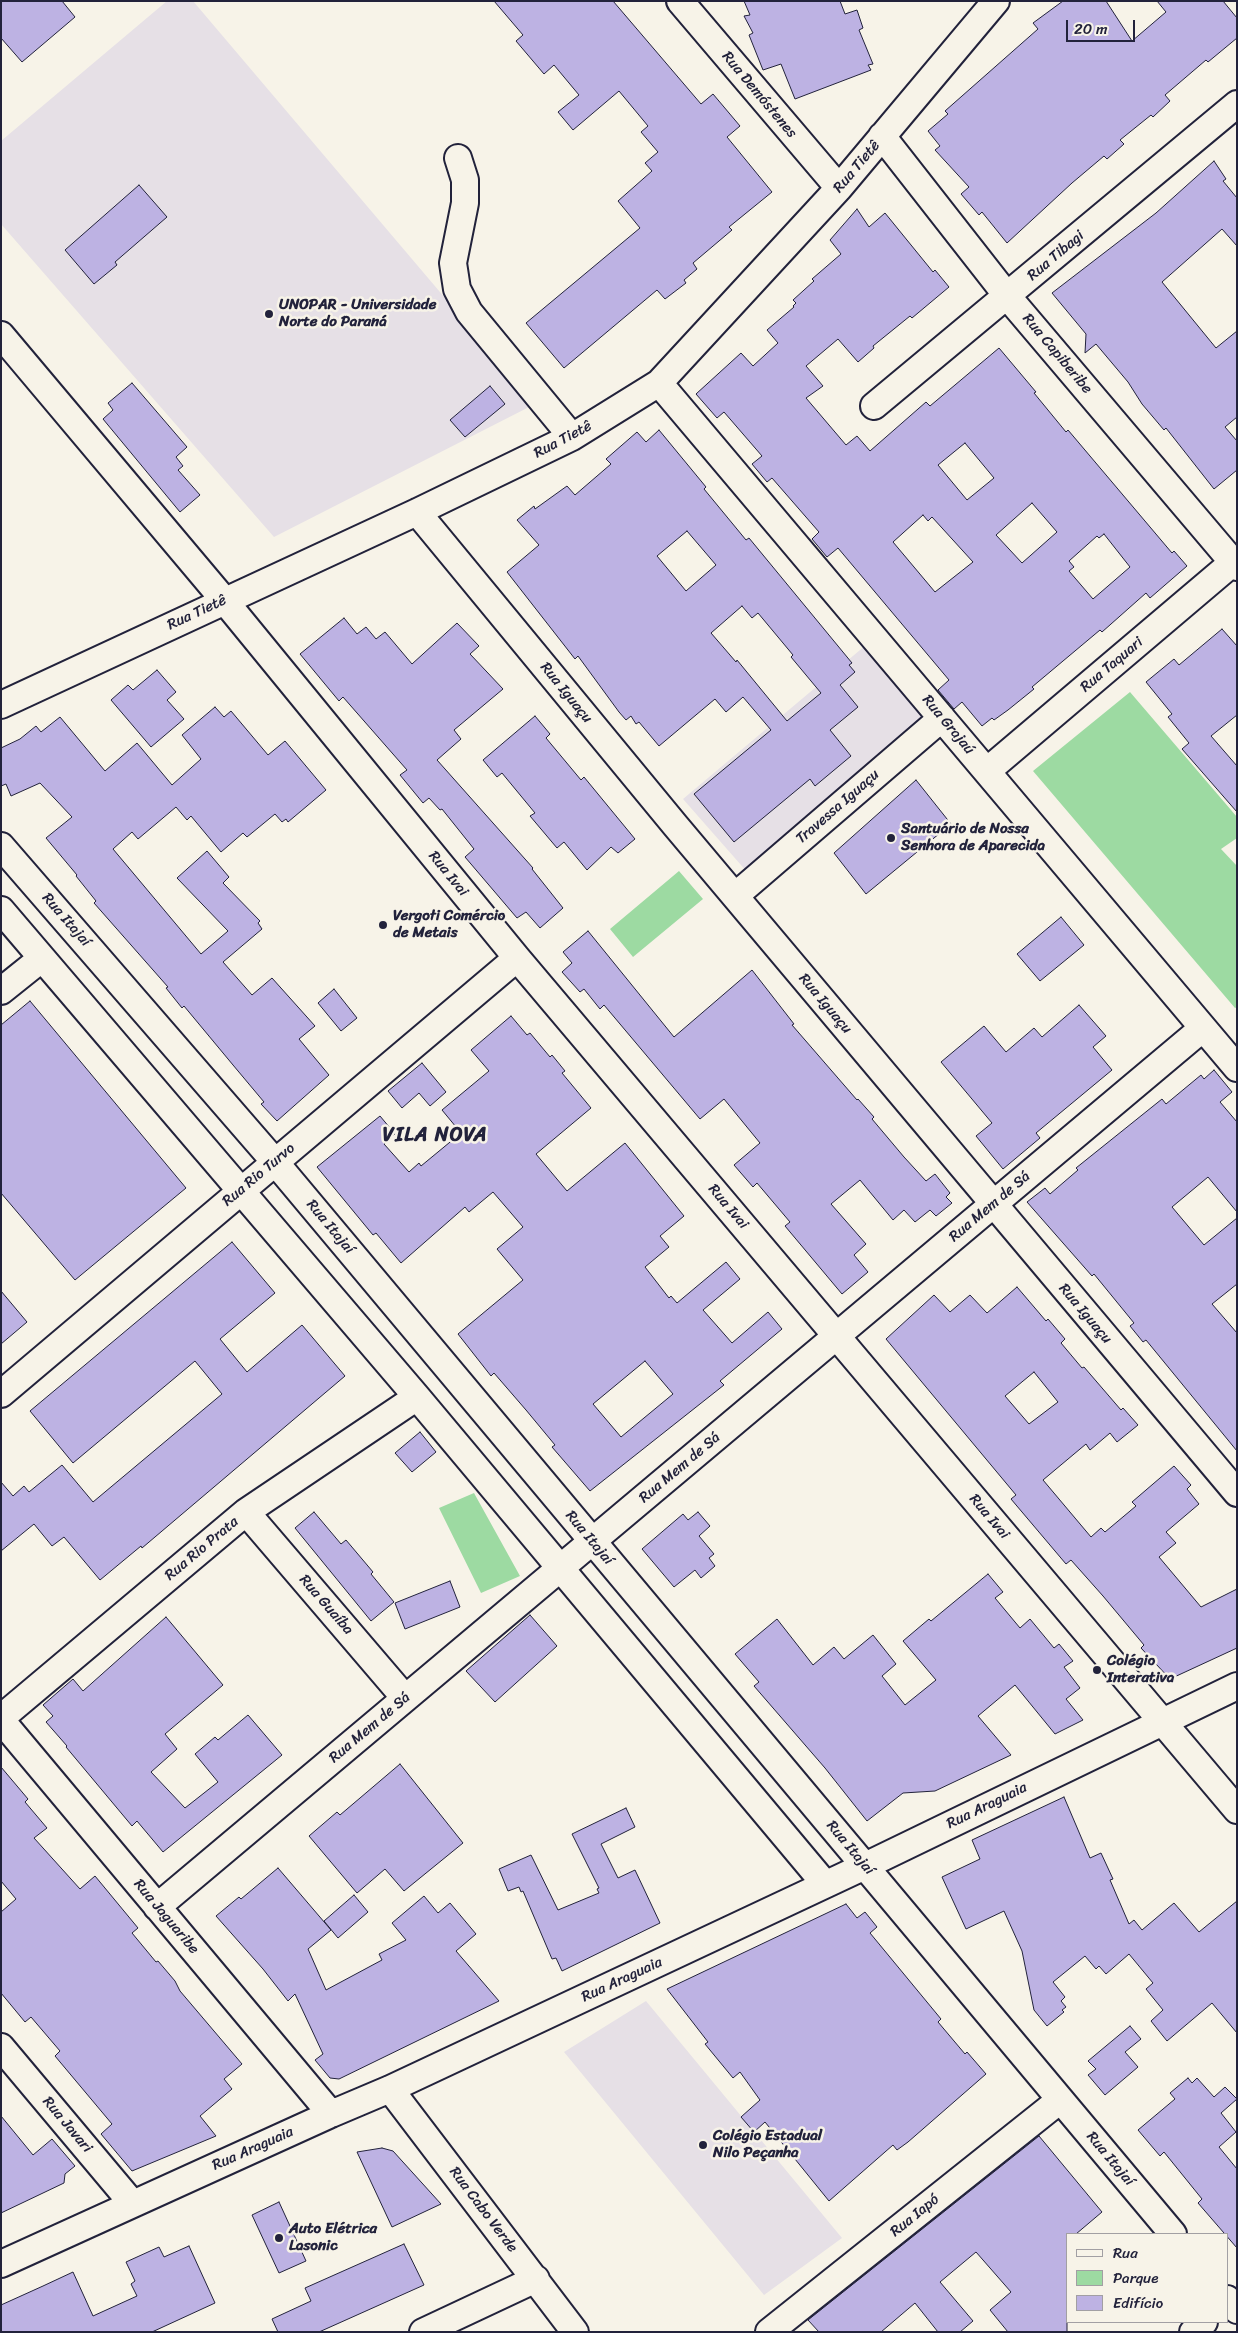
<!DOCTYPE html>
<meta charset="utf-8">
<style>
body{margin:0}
#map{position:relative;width:1238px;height:2333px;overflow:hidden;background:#f7f3e8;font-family:Sriracha,sans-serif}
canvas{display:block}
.frame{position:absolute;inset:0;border:2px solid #22223b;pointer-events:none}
.legend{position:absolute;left:1066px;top:2233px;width:162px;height:90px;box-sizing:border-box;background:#f7f3e8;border:1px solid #a29fa3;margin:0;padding:6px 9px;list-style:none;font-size:15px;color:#22223b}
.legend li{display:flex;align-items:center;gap:10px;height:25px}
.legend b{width:25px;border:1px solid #a29fa3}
.scale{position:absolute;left:1066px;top:20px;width:69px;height:22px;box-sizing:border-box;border:2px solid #22223b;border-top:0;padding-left:6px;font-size:15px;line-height:18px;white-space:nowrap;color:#22223b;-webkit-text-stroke:4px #f7f3e8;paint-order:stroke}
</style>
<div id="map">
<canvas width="1238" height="2333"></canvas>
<div class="frame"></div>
<ul class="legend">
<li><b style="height:6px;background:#f7f3e8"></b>Rua</li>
<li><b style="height:14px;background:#9ddaa2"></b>Parque</li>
<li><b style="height:14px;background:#bdb2e3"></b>Edifício</li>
</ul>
<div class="scale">20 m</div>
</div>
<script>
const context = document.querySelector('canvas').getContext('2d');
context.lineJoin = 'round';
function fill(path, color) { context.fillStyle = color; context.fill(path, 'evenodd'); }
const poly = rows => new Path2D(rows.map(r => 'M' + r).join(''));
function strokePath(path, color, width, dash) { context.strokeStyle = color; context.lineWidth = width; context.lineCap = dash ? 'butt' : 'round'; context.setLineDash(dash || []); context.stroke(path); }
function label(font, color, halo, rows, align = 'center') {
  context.font = font + ' Sriracha,sans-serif'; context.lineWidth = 5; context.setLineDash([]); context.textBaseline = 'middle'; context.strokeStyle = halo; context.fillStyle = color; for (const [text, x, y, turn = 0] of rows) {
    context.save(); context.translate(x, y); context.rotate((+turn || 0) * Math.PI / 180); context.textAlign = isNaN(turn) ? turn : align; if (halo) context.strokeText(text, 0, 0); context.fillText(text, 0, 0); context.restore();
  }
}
fill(poly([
 [167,1,193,1,535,404,274,537,1,224,1,141],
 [866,645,927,721,748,873,683,799],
 [646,2001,842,2238,764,2295,564,2052]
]), '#e6e0e6');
fill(poly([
 [1130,692,1237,817,1237,838,1221,849,1237,866,1237,1007,1235,1008,1033,771],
 [679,871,703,899,633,957,610,929],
 [474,1493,520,1576,481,1593,439,1508]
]), '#9ddaa2');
const building = poly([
 [1,1,62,1,75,17,22,62,1,38,1,1],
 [494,1,613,1,701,104,713,94,740,126,727,137,772,192,729,227,732,230,693,263,697,269,684,280,686,283,665,299,657,290,564,368,526,323,640,228,618,201,652,171,645,163,658,152,641,132,648,126,619,91,573,130,558,112,579,95,554,65,544,74,516,41,523,35,494,1],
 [744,1,840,1,845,14,857,10,863,28,859,30,873,64,868,65,871,70,795,99,781,64,763,70,749,35,753,33,744,16,750,15,744,1],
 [1063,1,1106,1,1132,41,1166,12,1157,1,1223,1,1237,18,1237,38,1208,62,1206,60,1165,95,1170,101,1153,117,1151,115,1120,140,1124,144,1107,159,1104,156,1072,183,1007,243,982,212,979,215,961,194,969,187,935,150,940,146,928,131,948,114,945,111,1038,29,1033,23,1063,1],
 [1214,161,1226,179,1223,181,1237,198,1237,246,1222,229,1162,282,1216,348,1237,331,1237,417,1225,427,1237,441,1237,470,1214,489,1166,428,1164,430,1142,404,1128,382,1096,344,1085,353,1086,334,1052,293,1156,213,1214,161],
 [139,185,167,217,115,262,117,265,94,284,65,250,139,185],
 [857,209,869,227,885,213,933,272,935,270,949,287,912,318,910,316,873,346,874,348,858,362,838,339,806,366,823,386,806,398,846,445,857,436,870,451,926,402,930,406,999,348,1036,392,1034,393,1066,432,1068,430,1172,553,1174,551,1187,566,1150,598,1146,593,1102,632,1100,630,1032,687,1034,689,1008,710,994,720,992,718,982,726,962,702,954,709,938,690,949,680,838,548,827,557,812,539,819,532,772,478,767,482,752,464,762,456,724,412,717,418,696,394,741,353,753,366,778,343,767,330,794,307,793,306,796,303,793,300,814,281,812,279,841,254,830,240,857,209],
 [965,443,994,478,967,500,938,465,965,443],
 [1032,503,1057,532,1022,563,996,535,1032,503],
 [923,515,928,521,932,517,973,562,935,592,893,542,923,515],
 [1104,534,1130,567,1093,599,1069,571,1074,567,1069,561,1097,536,1099,538,1104,534],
 [132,383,187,447,176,457,183,466,178,470,200,495,180,512,103,419,113,410,108,403,132,383],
 [490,386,505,404,465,437,450,420,490,386],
 [659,430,706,487,704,489,746,540,749,538,852,663,849,665,855,672,840,685,858,707,830,730,851,756,815,786,810,779,734,842,694,794,771,730,743,697,726,712,715,699,659,746,639,722,636,724,631,716,626,720,619,712,578,656,575,659,507,572,539,545,517,520,534,506,535,509,567,486,575,495,611,464,606,459,637,432,646,442,659,430],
 [687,531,716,565,686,591,657,556,687,531],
 [742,606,752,618,758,613,793,655,791,657,821,693,787,721,737,660,736,662,711,633,742,606],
 [344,618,357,634,366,627,376,639,385,632,412,664,457,623,479,646,470,654,503,689,454,730,461,739,437,760,533,868,532,869,563,908,540,928,526,912,517,918,465,857,474,849,442,809,440,810,429,798,423,803,400,775,407,770,343,697,339,701,300,654,344,618],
 [1222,629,1237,646,1237,715,1211,736,1237,766,1237,812,1182,749,1189,743,1168,717,1172,714,1146,682,1174,659,1179,665,1222,629],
 [157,670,176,692,167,700,184,719,151,747,111,700,128,685,133,690,157,670],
 [215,707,224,717,231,711,268,755,285,741,326,790,288,822,286,819,282,822,275,814,247,837,243,833,221,852,191,816,187,820,176,807,138,839,132,832,113,849,201,954,228,931,177,878,207,851,229,877,223,883,260,921,258,923,262,929,223,962,252,995,272,978,315,1026,299,1039,329,1075,277,1121,261,1104,264,1102,233,1065,184,1006,182,1008,166,988,168,987,94,903,96,901,76,876,77,875,46,838,72,817,40,783,11,796,6,784,1,786,1,748,20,739,36,726,41,732,60,717,105,771,137,743,172,785,201,759,182,735,215,707],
 [535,716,550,734,546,738,581,780,584,777,635,839,618,853,611,847,587,870,564,842,557,848,530,816,535,813,502,773,497,777,483,760,535,716],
 [916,780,951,824,866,894,834,853,916,780],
 [1061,917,1084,945,1040,981,1017,954,1061,917],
 [588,931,674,1037,752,970,794,1024,792,1025,857,1100,858,1099,874,1117,872,1119,904,1157,926,1181,935,1174,950,1193,946,1197,952,1203,936,1216,930,1210,915,1222,904,1210,893,1220,860,1180,831,1204,866,1244,854,1255,868,1272,842,1294,785,1226,790,1222,757,1183,753,1187,734,1165,760,1143,724,1099,700,1119,604,1005,600,1009,584,989,580,992,562,972,572,963,563,952,588,931],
 [334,989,357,1018,341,1031,318,1003,334,989],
 [30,1001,186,1188,75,1280,1,1193,1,1025,30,1001],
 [1079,1005,1106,1036,1093,1047,1112,1070,1036,1133,1040,1138,1003,1169,976,1136,992,1123,941,1062,984,1026,1006,1052,1034,1028,1042,1037,1079,1005],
 [511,1016,527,1035,530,1033,550,1057,552,1055,565,1071,562,1073,591,1108,536,1154,567,1191,625,1143,684,1216,660,1236,669,1247,645,1267,669,1298,671,1296,677,1303,726,1262,740,1279,703,1310,732,1343,768,1312,782,1329,720,1381,724,1385,590,1491,552,1447,555,1445,526,1410,494,1373,491,1376,458,1334,523,1280,497,1249,523,1227,493,1192,469,1212,465,1207,401,1263,376,1233,373,1235,317,1167,380,1116,395,1134,384,1144,409,1172,419,1163,421,1166,461,1133,442,1110,489,1071,471,1050,511,1016],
 [645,1361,673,1394,621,1437,593,1404,645,1361],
 [422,1063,446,1092,430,1106,419,1093,402,1108,388,1091,422,1063],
 [1214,1070,1232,1092,1220,1102,1237,1122,1237,1212,1208,1177,1172,1207,1204,1245,1237,1218,1237,1284,1212,1304,1237,1333,1237,1451,1146,1340,1143,1342,1130,1326,1134,1323,1094,1274,1092,1276,1027,1202,1045,1188,1050,1194,1078,1170,1076,1168,1162,1099,1166,1104,1201,1075,1204,1079,1214,1070],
 [232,1242,275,1293,220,1339,247,1372,302,1325,345,1376,142,1548,141,1546,100,1580,64,1537,52,1546,34,1524,1,1551,1,1482,13,1496,24,1486,29,1492,62,1465,93,1502,222,1394,195,1361,73,1463,30,1411,232,1242],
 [1017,1287,1046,1321,1048,1319,1065,1339,1061,1343,1082,1368,1084,1367,1121,1410,1123,1408,1138,1425,1117,1442,1110,1433,1090,1450,1086,1444,1043,1480,1091,1537,1101,1528,1105,1532,1136,1506,1132,1502,1174,1466,1191,1485,1187,1489,1199,1504,1166,1532,1176,1543,1159,1557,1201,1607,1237,1589,1237,1648,1170,1679,1141,1648,1144,1645,1103,1596,1071,1560,1066,1564,1011,1499,1016,1495,886,1339,934,1295,950,1312,970,1295,987,1313,1017,1287],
 [1034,1372,1058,1402,1029,1424,1005,1396,1034,1372],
 [1,1291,27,1322,1,1344,1,1291],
 [420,1432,436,1452,412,1472,395,1453,420,1432],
 [314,1512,341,1544,346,1540,373,1572,371,1574,394,1602,371,1621,295,1528,314,1512],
 [698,1512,710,1526,699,1536,714,1554,709,1558,715,1566,701,1578,695,1570,674,1587,642,1549,683,1514,688,1520,698,1512],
 [988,1574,1003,1592,995,1598,1020,1628,1030,1619,1054,1648,1059,1644,1073,1661,1064,1667,1080,1688,1066,1699,1083,1720,1055,1734,1015,1685,978,1716,1011,1755,935,1791,903,1793,867,1821,825,1768,754,1686,759,1682,735,1654,777,1619,813,1665,834,1647,844,1659,873,1635,896,1664,882,1676,905,1705,936,1680,903,1641,929,1619,931,1621,988,1574],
 [450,1581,460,1607,405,1629,395,1603,450,1581],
 [530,1615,557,1646,495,1702,466,1671,530,1615],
 [166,1617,223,1685,165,1734,177,1749,151,1772,185,1808,218,1782,195,1754,215,1737,218,1740,248,1715,282,1755,163,1852,137,1821,132,1826,66,1747,67,1746,46,1722,53,1716,43,1705,73,1679,83,1691,166,1617],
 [400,1764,463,1843,404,1891,385,1869,357,1893,309,1836,337,1812,340,1815,400,1764],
 [1,1767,28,1799,25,1802,47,1828,34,1838,80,1889,95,1876,138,1928,132,1933,156,1962,158,1961,175,1981,180,1991,242,2064,224,2079,232,2089,200,2116,216,2136,132,2171,101,2134,112,2124,55,2056,60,2051,31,2017,25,2022,1,1993,1,1912,16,1899,1,1881,1,1767],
 [1064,1797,1090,1858,1101,1853,1113,1879,1110,1880,1129,1924,1134,1920,1142,1930,1174,1903,1199,1932,1237,1901,1237,2033,1212,2003,1167,2041,1151,2021,1163,2010,1146,1989,1153,1983,1129,1954,1106,1974,1099,1966,1096,1969,1085,1956,1053,1982,1065,1997,1061,2001,1066,2007,1062,2010,1064,2012,1047,2026,1034,2010,1022,1951,1004,1911,966,1929,942,1877,980,1859,972,1840,1064,1797],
 [626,1808,635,1827,601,1844,618,1878,635,1870,660,1923,562,1971,556,1958,552,1959,523,1891,521,1892,519,1887,508,1891,499,1869,531,1855,558,1910,599,1893,597,1889,599,1888,572,1834,626,1808],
 [278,1868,331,1930,308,1949,326,1990,382,1960,379,1954,406,1940,392,1923,424,1896,438,1913,450,1903,476,1934,456,1951,499,2001,339,2079,330,2078,315,2060,323,2054,295,1994,288,2001,263,1969,216,1916,239,1897,241,1899,278,1868],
 [354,1895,368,1912,338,1938,324,1921,354,1895],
 [846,1904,857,1918,865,1912,877,1927,870,1933,941,2019,938,2022,965,2054,967,2052,986,2074,908,2142,897,2150,893,2145,829,2201,765,2122,754,2132,741,2117,760,2100,740,2072,733,2078,705,2044,708,2042,667,1989,846,1904],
 [1130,2026,1141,2039,1125,2052,1138,2067,1105,2095,1088,2075,1096,2069,1088,2061,1130,2026],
 [1188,2078,1192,2083,1197,2078,1214,2097,1225,2087,1237,2099,1221,2113,1236,2132,1219,2147,1237,2169,1237,2248,1198,2203,1202,2199,1164,2152,1160,2156,1138,2130,1175,2099,1170,2093,1188,2078],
 [1,2116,33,2155,52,2139,75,2166,65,2174,64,2183,1,2213,1,2116],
 [1039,2136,1102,2212,1076,2234,1067,2234,1067,2332,1008,2332,990,2310,1011,2292,976,2252,940,2282,973,2321,960,2332,938,2332,915,2303,881,2332,819,2332,808,2320,1039,2136],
 [382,2148,393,2151,441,2204,392,2227,357,2152,382,2148],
 [279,2202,306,2261,279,2273,252,2215,279,2202],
 [404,2244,424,2285,319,2332,278,2332,272,2319,311,2301,305,2288,404,2244],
 [189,2246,215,2303,152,2332,1,2332,1,2305,43,2286,73,2272,93,2316,137,2296,131,2284,135,2281,126,2262,159,2247,164,2257,189,2246]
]);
fill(building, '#bdb2e3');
strokePath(building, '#22223b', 1);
const minor = poly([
 [680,1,839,188],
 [882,136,1008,297,1237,567],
 [458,158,465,180,465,203,453,263,457,289,469,312,572,437],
 [1,335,224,600,517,958,1237,1810],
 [659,383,1237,1068],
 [874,406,1237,104],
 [417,512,675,825,1237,1493],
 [1,705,417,512,572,437,659,383,839,188,996,1],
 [987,771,1237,559],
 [1,846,275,1162,1173,2234],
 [735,896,942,718],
 [1,910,417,1397,825,1884],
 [1,991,41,959],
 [1,1394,517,958],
 [246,1512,405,1698],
 [1,1718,246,1512,417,1397],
 [1,1720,331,2114],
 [157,1907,1203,1028],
 [1,2047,132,2203],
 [390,2089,575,2332],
 [1,2264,331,2114,390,2089,865,1866,1237,1686],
 [1227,2299,1237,2310],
 [423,2332,536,2279],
 [769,2332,1060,2100],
 [1193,2332,1204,2322]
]);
strokePath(minor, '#22223b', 30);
strokePath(minor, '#f7f3e8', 26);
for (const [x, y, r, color] of [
 [269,314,5,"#22223b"],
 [891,838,5,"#22223b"],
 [383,925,5,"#22223b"],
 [1097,1670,5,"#22223b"],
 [703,2145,5,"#22223b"],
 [279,2238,5,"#22223b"]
]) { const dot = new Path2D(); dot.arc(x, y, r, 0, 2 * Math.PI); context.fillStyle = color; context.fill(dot); strokePath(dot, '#f7f3e8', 2); }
label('15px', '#22223b', '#f7f3e8', [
 ["Rua Demóstenes",759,95,50],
 ["Rua Tietê",857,167,-50],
 ["Rua Tibagi",1056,256,-40],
 ["Rua Capiberibe",1057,354,50],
 ["Rua Tietê",563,440,-28],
 ["Rua Tietê",197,613,-25],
 ["Rua Taquari",1112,665,-40],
 ["Rua Iguaçu",566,693,51],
 ["Rua Grajaú",948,725,50],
 ["Travessa Iguaçu",838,807,-41],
 ["Rua Ivai",448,874,51],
 ["Rua Itajaí",66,920,49],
 ["Rua Iguaçu",825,1004,50],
 ["Rua Rio Turvo",259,1175,-40],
 ["Rua Ivai",728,1207,50],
 ["Rua Mem de Sá",990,1207,-40],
 ["Rua Itajaí",330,1227,50],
 ["Rua Iguaçu",1085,1314,50],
 ["Rua Mem de Sá",680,1468,-40],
 ["Rua Ivai",989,1517,50],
 ["Rua Itajaí",589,1538,50],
 ["Rua Rio Prata",202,1549,-40],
 ["Rua Guaíba",326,1605,49],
 ["Rua Mem de Sá",370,1728,-40],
 ["Rua Araguaia",987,1806,-26],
 ["Rua Itajaí",850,1848,50],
 ["Rua Jaguaribe",166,1917,50],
 ["Rua Araguaia",622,1980,-25],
 ["Rua Javari",67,2125,50],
 ["Rua Araguaia",253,2149,-24],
 ["Rua Itajaí",1110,2159,50],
 ["Rua Cabo Verde",483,2210,53],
 ["Rua Iapó",915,2216,-39]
]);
label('bold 15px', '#22223b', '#f7f3e8', [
 ["UNOPAR - Universidade",279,305],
 ["Norte do Paraná",279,322],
 ["Santuário de Nossa",901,829],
 ["Senhora de Aparecida",901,846],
 ["Vergoti Comércio",393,916],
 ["de Metais",393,933],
 ["Colégio",1107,1661],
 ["Interativa",1107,1678],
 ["Colégio Estadual",713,2136],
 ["Nilo Peçanha",713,2153],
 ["Auto Elétrica",289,2229],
 ["Lasonic",289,2246]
], 'left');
context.letterSpacing = '1px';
label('bold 20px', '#22223b', '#f7f3e8', [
 ["VILA NOVA",435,1136]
]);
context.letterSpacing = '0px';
</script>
